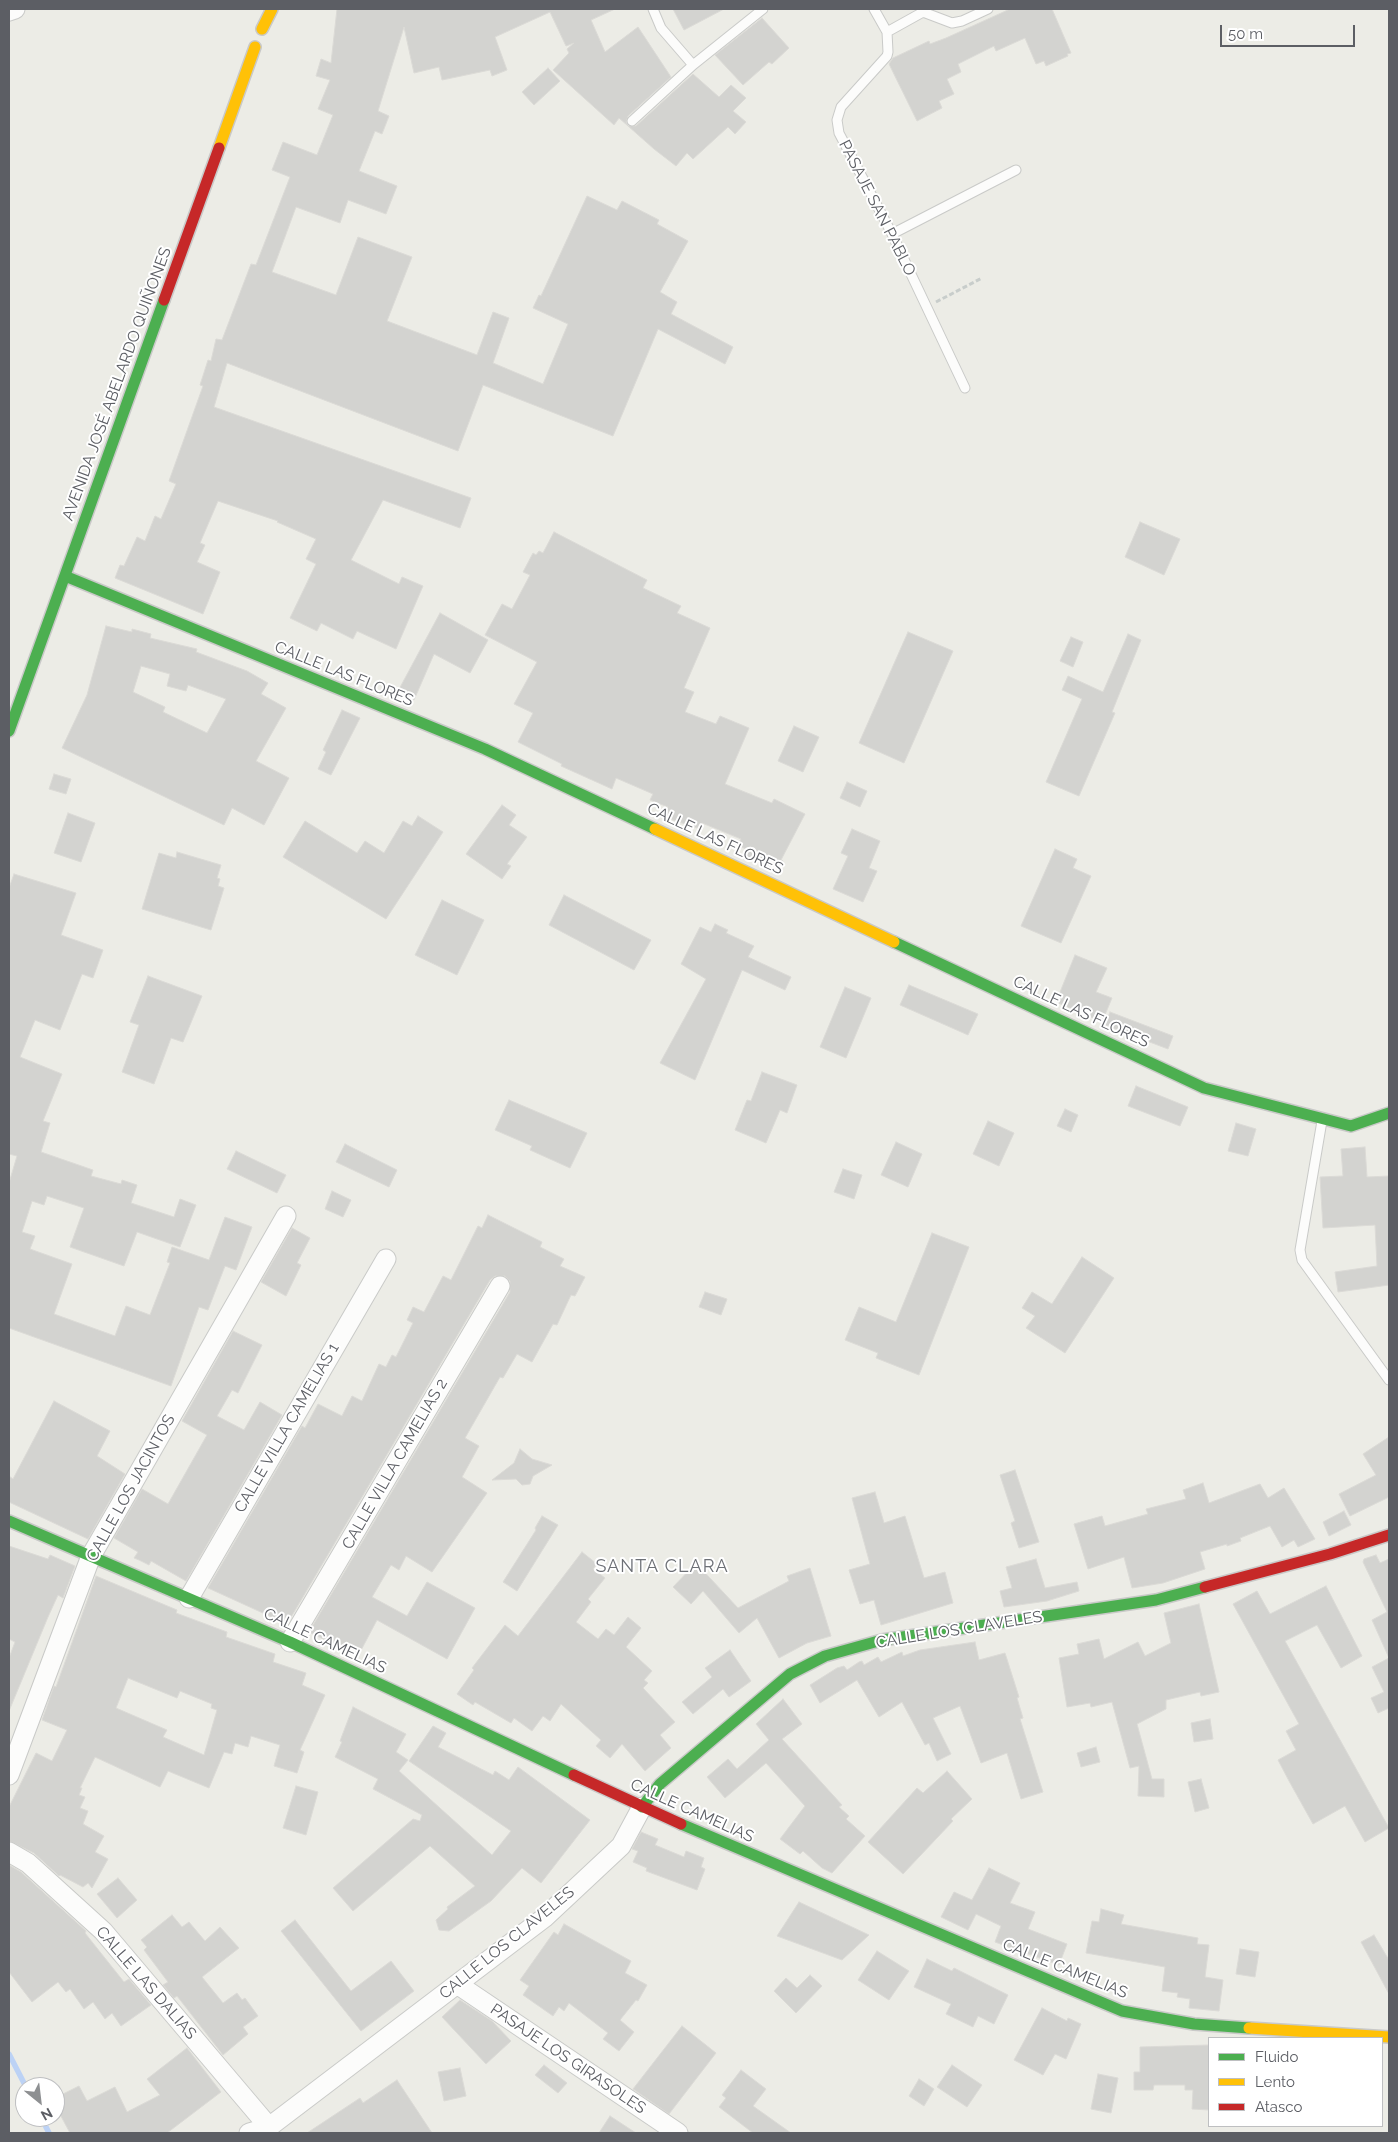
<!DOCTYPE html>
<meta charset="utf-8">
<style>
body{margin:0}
#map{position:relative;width:1398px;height:2142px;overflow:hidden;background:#ecece6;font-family:Raleway,sans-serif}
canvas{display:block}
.frame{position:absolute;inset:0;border:10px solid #5c5e64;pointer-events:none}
.legend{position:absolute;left:1208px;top:2037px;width:175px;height:90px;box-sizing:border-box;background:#fff;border:1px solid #bebfc1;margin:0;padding:6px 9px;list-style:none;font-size:15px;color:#5c5e64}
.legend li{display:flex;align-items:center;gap:10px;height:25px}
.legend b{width:25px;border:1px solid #bebfc1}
.north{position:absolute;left:15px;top:2077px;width:50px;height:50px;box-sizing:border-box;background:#fff;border:1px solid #bebfc1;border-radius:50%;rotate:151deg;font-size:14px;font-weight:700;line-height:20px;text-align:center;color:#5c5e64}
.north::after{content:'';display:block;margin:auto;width:18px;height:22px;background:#8e9092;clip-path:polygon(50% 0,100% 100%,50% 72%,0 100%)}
.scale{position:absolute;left:1220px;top:25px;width:135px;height:22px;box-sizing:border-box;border:2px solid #5c5e64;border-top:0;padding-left:6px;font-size:15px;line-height:18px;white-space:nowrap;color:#5c5e64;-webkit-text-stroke:4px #fff;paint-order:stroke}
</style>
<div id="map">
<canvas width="1398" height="2142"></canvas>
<div class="frame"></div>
<ul class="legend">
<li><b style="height:6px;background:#4caf50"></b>Fluido</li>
<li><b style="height:6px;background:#ffc107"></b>Lento</li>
<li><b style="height:6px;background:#c62828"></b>Atasco</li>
</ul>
<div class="north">N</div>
<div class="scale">50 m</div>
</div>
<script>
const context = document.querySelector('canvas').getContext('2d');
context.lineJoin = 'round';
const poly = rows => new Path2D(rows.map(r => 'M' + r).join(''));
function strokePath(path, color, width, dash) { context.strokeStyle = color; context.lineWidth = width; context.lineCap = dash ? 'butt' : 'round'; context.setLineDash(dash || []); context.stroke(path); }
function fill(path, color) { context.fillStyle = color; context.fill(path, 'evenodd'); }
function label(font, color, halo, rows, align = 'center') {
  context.font = font + ' Raleway,sans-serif'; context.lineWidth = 4; context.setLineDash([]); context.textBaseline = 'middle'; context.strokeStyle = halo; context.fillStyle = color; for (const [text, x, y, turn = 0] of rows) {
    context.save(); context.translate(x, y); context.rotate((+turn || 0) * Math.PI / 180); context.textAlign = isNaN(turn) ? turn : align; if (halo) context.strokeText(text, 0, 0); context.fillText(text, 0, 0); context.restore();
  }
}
strokePath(poly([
 [9,2054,26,2087],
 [41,2117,49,2133]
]), '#bcd2f5', 5.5);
const building = poly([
 [337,9,615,9,591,20,605,52,638,27,671,77,628,116,626,122,628,126,636,126,693,74,719,97,731,85,746,98,733,111,746,122,735,134,728,127,693,159,687,153,676,166,654,149,619,118,614,125,553,70,569,53,567,49,574,43,566,46,550,12,495,37,507,70,492,76,490,70,442,80,439,67,414,73,404,27,378,111,389,116,382,134,375,131,359,171,397,186,386,214,348,200,340,223,296,207,272,272,336,295,358,237,412,257,387,321,477,355,493,312,509,318,493,363,543,384,568,324,533,308,539,295,541,296,587,196,617,210,622,201,659,220,657,224,688,241,660,292,677,302,671,314,733,347,725,364,658,329,613,436,483,385,458,451,227,363,214,407,471,498,460,528,383,500,351,560,399,584,402,577,423,586,396,649,357,631,353,639,321,623,317,631,290,618,316,564,306,559,316,539,277,522,278,521,218,501,200,543,205,545,197,562,220,572,203,614,115,578,120,565,124,566,137,537,145,541,155,516,161,519,176,484,169,481,203,386,200,385,208,360,211,361,216,339,222,340,251,264,256,265,290,177,272,170,283,142,317,155,333,115,318,109,330,80,316,76,321,59,331,63,337,9],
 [673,9,724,9,684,30,673,9],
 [1010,9,1052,9,1071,53,1067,54,1068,56,1046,66,1044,61,1036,64,1025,38,996,51,994,46,958,64,961,72,947,79,954,94,939,101,942,108,917,121,889,64,893,58,929,41,930,44,946,38,1010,9],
 [762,18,789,48,772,64,769,62,743,85,715,55,762,18],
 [548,68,560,81,534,105,522,92,548,68],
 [1140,522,1180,539,1164,575,1125,557,1140,522],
 [554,532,647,580,643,588,681,606,677,613,710,628,684,688,694,692,685,712,716,724,720,716,749,728,725,784,772,803,774,799,805,814,781,860,783,861,778,871,746,856,749,850,738,846,741,839,702,823,700,829,664,817,668,807,650,800,653,794,616,778,612,789,561,766,562,764,518,742,533,713,514,704,537,662,485,635,502,604,512,609,530,575,523,572,533,553,536,555,539,551,543,553,554,532],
 [440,613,488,640,470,673,434,654,414,700,397,693,440,613],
 [106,626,132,632,132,629,151,634,150,638,197,649,196,652,247,671,268,683,261,694,286,708,256,761,289,778,264,825,232,808,224,825,62,748,87,695,106,626],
 [141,666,170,674,167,686,186,691,188,685,226,699,207,733,163,712,165,707,133,692,141,666],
 [908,632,953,651,904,763,859,743,908,632],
 [1128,634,1141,640,1112,712,1115,713,1079,796,1046,782,1082,699,1062,690,1068,676,1103,692,1128,634],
 [1071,637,1083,642,1073,667,1060,661,1071,637],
 [342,710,360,718,331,775,318,769,326,752,323,750,342,710],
 [794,726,819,737,803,772,778,761,794,726],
 [54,774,71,779,66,794,49,789,54,774],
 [847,782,867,791,860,807,840,798,847,782],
 [502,805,516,815,509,825,527,837,507,864,511,866,502,879,466,854,502,805],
 [68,813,95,823,81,862,54,853,68,813],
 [418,816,443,832,386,919,283,857,305,821,357,853,365,841,384,853,403,821,412,826,418,816],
 [852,829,880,841,869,868,877,871,863,902,833,889,848,856,841,853,852,829],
 [1055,849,1077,859,1073,868,1091,876,1061,943,1021,926,1055,849],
 [177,852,221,865,217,878,220,879,218,886,224,888,211,930,142,909,159,853,176,858,177,852],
 [14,874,76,893,61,935,103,950,93,978,82,974,60,1030,35,1020,20,1057,62,1074,43,1121,50,1123,41,1152,93,1170,91,1176,121,1184,122,1180,137,1185,131,1203,174,1217,180,1199,196,1205,180,1247,137,1232,124,1266,70,1247,84,1208,47,1196,44,1205,32,1201,22,1232,35,1236,30,1249,72,1264,54,1314,115,1336,126,1306,150,1315,170,1263,167,1262,172,1247,209,1260,225,1217,252,1227,236,1270,225,1266,208,1310,199,1307,171,1386,9,1328,9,1183,17,1156,9,1154,9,888,14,874],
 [564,895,651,940,634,970,549,925,564,895],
 [442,900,484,920,457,975,415,955,442,900],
 [715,924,728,930,726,933,754,946,748,957,791,977,785,990,742,970,695,1080,660,1063,706,979,681,964,700,927,711,932,715,924],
 [1075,955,1107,968,1096,992,1112,998,1102,1022,1056,1002,1075,955],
 [148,976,202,996,183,1042,171,1038,154,1084,122,1072,139,1025,130,1022,148,976],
 [909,985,978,1014,968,1035,900,1005,909,985],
 [845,987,871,998,846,1058,820,1047,845,987],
 [1110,1012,1173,1036,1168,1049,1105,1025,1110,1012],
 [762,1072,797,1085,787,1113,780,1110,766,1143,735,1130,747,1100,751,1101,762,1072],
 [1136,1086,1188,1107,1180,1126,1128,1106,1136,1086],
 [509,1100,587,1133,570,1168,530,1150,532,1146,495,1130,509,1100],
 [1065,1109,1078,1115,1071,1132,1057,1126,1065,1109],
 [988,1121,1014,1133,999,1166,973,1154,988,1121],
 [1236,1123,1256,1129,1248,1156,1228,1151,1236,1123],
 [896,1142,922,1154,908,1187,881,1175,896,1142],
 [345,1144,397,1170,389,1187,336,1162,345,1144],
 [1365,1147,1367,1177,1389,1176,1389,1285,1338,1292,1335,1272,1377,1266,1375,1225,1323,1228,1320,1177,1343,1176,1341,1149,1365,1147],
 [236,1151,286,1175,277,1193,227,1169,236,1151],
 [843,1169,862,1175,854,1199,834,1192,843,1169],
 [332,1191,351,1200,343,1217,325,1209,332,1191],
 [488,1215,542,1242,540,1247,564,1259,560,1266,585,1277,575,1296,571,1295,557,1325,553,1324,532,1362,517,1354,503,1378,500,1377,465,1438,479,1446,462,1477,487,1493,432,1572,406,1556,399,1570,391,1565,372,1597,407,1616,427,1582,475,1608,447,1659,377,1620,358,1656,309,1632,510,1292,510,1281,505,1276,495,1276,490,1280,287,1624,208,1588,302,1426,305,1428,318,1404,342,1416,352,1396,362,1401,379,1364,386,1367,392,1355,396,1357,413,1323,407,1320,413,1307,424,1312,443,1276,451,1280,478,1226,482,1228,488,1215],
 [292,1228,310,1238,297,1263,301,1265,286,1296,261,1282,292,1228],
 [932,1233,969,1247,919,1375,876,1358,878,1353,845,1340,859,1307,896,1322,932,1233],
 [1082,1257,1114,1278,1065,1353,1026,1328,1035,1316,1022,1308,1032,1292,1052,1304,1082,1257],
 [705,1292,727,1299,721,1315,699,1307,705,1292],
 [233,1331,262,1345,238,1393,232,1390,217,1416,244,1430,260,1402,282,1415,186,1581,151,1561,149,1565,139,1560,134,1558,138,1552,114,1538,142,1489,168,1504,207,1435,182,1421,233,1331],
 [54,1401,110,1431,97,1456,125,1474,88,1539,9,1502,9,1476,13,1479,54,1401],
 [1389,1437,1389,1497,1350,1516,1339,1494,1376,1475,1363,1454,1389,1437],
 [520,1449,532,1459,552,1465,533,1476,530,1484,522,1485,516,1479,492,1480,514,1463,520,1449],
 [1015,1470,1039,1542,1019,1548,1011,1523,1015,1521,1000,1475,1015,1470],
 [1203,1483,1209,1503,1260,1484,1268,1498,1284,1488,1315,1539,1298,1547,1294,1540,1282,1547,1270,1526,1240,1538,1241,1541,1227,1546,1227,1544,1200,1552,1205,1569,1163,1583,1132,1588,1124,1557,1088,1569,1074,1524,1102,1516,1105,1526,1148,1514,1146,1509,1186,1499,1183,1490,1203,1483],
 [875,1492,884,1523,905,1516,924,1578,945,1572,953,1603,881,1625,874,1600,860,1604,849,1570,870,1564,852,1498,875,1492],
 [1344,1511,1351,1525,1329,1536,1323,1522,1344,1511],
 [542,1516,558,1525,517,1591,503,1582,536,1530,535,1528,542,1516],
 [9,1546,48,1559,50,1555,75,1566,63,1598,58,1595,48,1617,9,1711,9,1658,15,1642,9,1639,9,1546],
 [582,1552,597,1564,593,1569,605,1578,588,1599,591,1602,576,1622,598,1639,606,1629,614,1635,628,1617,641,1628,626,1647,652,1671,644,1680,648,1683,643,1688,675,1722,660,1735,671,1748,645,1771,622,1744,610,1758,596,1746,601,1740,561,1704,550,1721,543,1716,532,1731,514,1718,511,1723,475,1702,473,1705,457,1694,474,1670,472,1668,505,1625,518,1636,582,1552],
 [1376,1555,1380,1563,1389,1559,1389,1658,1372,1620,1387,1612,1363,1562,1364,1559,1376,1555],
 [1036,1559,1045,1588,1077,1582,1079,1591,1047,1601,1004,1607,1000,1591,1012,1588,1006,1567,1036,1559],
 [696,1563,738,1608,789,1581,787,1576,810,1568,831,1636,807,1643,779,1658,757,1618,739,1633,703,1591,691,1604,673,1587,696,1563],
 [96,1576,177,1610,176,1613,227,1632,226,1637,275,1654,273,1662,306,1673,302,1685,325,1695,300,1750,304,1752,297,1773,274,1766,280,1745,251,1736,248,1747,235,1743,232,1754,224,1752,209,1788,168,1771,160,1787,95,1757,80,1788,82,1788,79,1795,85,1797,80,1808,88,1811,83,1824,104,1836,95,1852,108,1859,92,1888,88,1883,83,1887,60,1875,59,1876,34,1853,9,1841,9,1807,36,1753,52,1761,67,1730,42,1720,54,1686,56,1687,96,1576],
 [128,1678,177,1698,180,1691,212,1704,211,1708,217,1710,204,1755,163,1737,167,1730,116,1708,128,1678],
 [1326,1586,1362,1656,1341,1668,1317,1625,1285,1641,1389,1828,1365,1842,1345,1806,1313,1824,1289,1781,1278,1760,1296,1750,1286,1731,1299,1724,1233,1604,1257,1591,1270,1614,1326,1586],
 [1199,1604,1219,1692,1201,1696,1200,1692,1166,1700,1166,1709,1137,1724,1152,1779,1164,1779,1164,1797,1138,1796,1139,1766,1130,1768,1112,1702,1091,1707,1090,1703,1067,1707,1059,1658,1079,1654,1077,1644,1099,1639,1104,1659,1138,1642,1145,1656,1171,1643,1164,1613,1199,1604],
 [975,1642,979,1660,1005,1653,1019,1697,1017,1698,1023,1718,1020,1719,1043,1792,1021,1799,1007,1753,981,1763,960,1706,933,1718,951,1754,937,1761,929,1743,925,1745,902,1702,879,1717,857,1680,820,1703,810,1685,837,1668,844,1666,847,1670,859,1662,862,1661,864,1665,878,1657,881,1662,902,1652,903,1656,920,1650,975,1642],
 [730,1650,751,1681,729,1697,723,1689,693,1714,682,1702,712,1677,705,1668,730,1650],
 [1389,1658,1389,1708,1378,1713,1371,1698,1384,1692,1372,1667,1389,1658],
 [783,1699,802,1724,782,1739,842,1805,839,1807,849,1816,846,1819,865,1836,832,1873,822,1868,803,1851,800,1854,780,1839,805,1806,766,1763,725,1798,707,1777,728,1759,737,1769,769,1740,756,1724,783,1699],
 [353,1707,406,1734,396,1752,408,1760,399,1771,492,1855,511,1831,409,1761,433,1726,446,1733,438,1747,493,1775,495,1771,509,1780,518,1767,590,1820,541,1883,522,1868,491,1901,449,1931,439,1930,436,1920,448,1909,447,1907,475,1886,430,1846,353,1911,333,1888,413,1819,420,1821,422,1815,373,1789,378,1779,335,1757,342,1742,340,1741,353,1707],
 [1210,1719,1213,1739,1194,1742,1191,1723,1210,1719],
 [1096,1747,1100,1762,1081,1767,1077,1753,1096,1747],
 [947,1771,972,1799,951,1819,953,1821,903,1874,868,1842,917,1788,923,1793,947,1771],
 [1201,1779,1209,1808,1195,1812,1188,1782,1201,1779],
 [296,1786,318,1792,306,1835,283,1828,296,1786],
 [641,1832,658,1839,655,1845,684,1857,686,1851,704,1858,701,1867,705,1869,697,1890,646,1871,647,1868,633,1862,638,1851,632,1849,641,1832],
 [9,1865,21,1872,86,1931,85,1933,124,1982,129,1979,151,2005,121,2026,112,2013,105,2019,93,2002,84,2009,70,1989,66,1992,58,1982,32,2002,9,1972,9,1865],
 [989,1868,1020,1883,1010,1903,1035,1912,1028,1929,1067,1944,1059,1965,995,1942,1001,1926,976,1914,968,1930,941,1917,954,1892,972,1900,989,1868],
 [118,1878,137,1900,117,1918,97,1894,118,1878],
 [799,1902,869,1935,842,1960,777,1936,799,1902],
 [1101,1909,1124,1915,1121,1924,1198,1938,1197,1944,1209,1945,1205,1977,1223,1980,1219,2011,1189,2008,1190,1999,1177,1997,1178,1993,1162,1991,1165,1967,1086,1953,1092,1921,1099,1922,1101,1909],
 [172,1915,182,1927,189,1922,205,1941,220,1927,239,1948,202,1977,223,2003,237,1993,242,2000,245,1998,258,2016,243,2027,248,2034,223,2055,177,1996,174,1998,163,1985,168,1982,144,1950,147,1947,141,1940,172,1915],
 [295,1920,351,1991,391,1961,414,1991,361,2031,281,1931,295,1920],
 [564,1924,631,1961,625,1973,647,1985,638,2001,636,2000,620,2020,634,2032,619,2051,603,2039,608,2033,569,2003,564,2011,559,2007,553,2016,523,1995,529,1986,520,1980,554,1932,558,1935,564,1924],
 [1374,1935,1389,1960,1389,1994,1361,1942,1374,1935],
 [1240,1949,1259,1952,1255,1977,1236,1974,1240,1949],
 [877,1951,909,1971,889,2000,858,1980,877,1951],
 [927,1959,952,1971,954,1968,1008,1995,994,2024,978,2016,973,2027,946,2014,951,2004,914,1987,927,1959],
 [810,1975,822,1986,796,2013,774,1991,786,1978,797,1988,810,1975],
 [460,2000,492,2021,511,2041,486,2064,442,2017,460,2000],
 [1042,2008,1067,2021,1068,2018,1081,2024,1066,2059,1055,2054,1043,2075,1014,2060,1042,2008],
 [682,2026,716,2053,669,2114,633,2089,682,2026],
 [1209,2045,1209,2110,1192,2109,1193,2090,1185,2090,1185,2085,1154,2085,1153,2090,1134,2090,1134,2072,1140,2072,1140,2047,1209,2045],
 [187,2048,221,2092,167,2133,70,2133,55,2105,55,2098,79,2086,87,2101,115,2087,127,2112,160,2095,147,2079,187,2048],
 [544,2065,567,2083,558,2093,535,2075,544,2065],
 [952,2065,982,2085,967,2107,937,2087,952,2065],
 [460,2068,466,2096,444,2101,438,2072,460,2068],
 [741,2070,766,2089,753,2106,791,2133,753,2133,719,2107,726,2098,722,2095,741,2070],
 [1098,2074,1118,2078,1111,2113,1091,2109,1098,2074],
 [919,2079,934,2089,924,2106,909,2096,919,2079],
 [397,2080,432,2133,307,2133,360,2098,363,2103,397,2080],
 [610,2116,636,2133,599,2133,610,2116]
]);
fill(building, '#d3d3d0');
strokePath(building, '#dbdad6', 1);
const lane = poly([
 [653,9,661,28,693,65],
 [874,9,887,32,888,52,887,56,841,107,837,120,839,133,892,234,965,388],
 [887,32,923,12,952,23,962,21,988,9],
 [632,121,693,65,763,9],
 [892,234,1016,170],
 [1322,1121,1300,1250,1302,1260,1389,1380]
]);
const street = poly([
 [9,11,15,9],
 [189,1598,386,1259],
 [290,1642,500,1286],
 [9,1775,91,1556,286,1216],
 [9,1852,28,1863,103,1931,269,2127],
 [457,1984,678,2133],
 [249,2133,269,2127,544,1918,621,1846,642,1807]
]);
const fast = poly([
 [65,576,485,749,655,829],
 [9,731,164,300],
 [894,942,1204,1088,1351,1126,1389,1113],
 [9,1521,290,1642,574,1775],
 [642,1807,660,1784,790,1674,825,1656,882,1640,1156,1600,1205,1587],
 [681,1824,1122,2011,1194,2024,1249,2028]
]);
const slow = poly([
 [262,29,272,9],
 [219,148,255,47],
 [655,829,894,942],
 [1249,2028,1389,2037]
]);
const jam = poly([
 [164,300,219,148],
 [1205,1587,1330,1554,1389,1535],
 [574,1775,681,1824]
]);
strokePath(lane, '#c9cac8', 11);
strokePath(street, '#c9cac8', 21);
strokePath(fast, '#c9c9c8', 14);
strokePath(slow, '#c9c9c8', 14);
strokePath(jam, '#c9c9c8', 14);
strokePath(poly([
 [936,302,982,278]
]), '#c8cdcb', 3, [5, 2.5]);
strokePath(lane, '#fcfcfb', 9);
strokePath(street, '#fcfcfb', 19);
strokePath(fast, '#4caf50', 11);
strokePath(slow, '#ffc107', 11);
strokePath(jam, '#c62828', 11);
label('16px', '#5c5e64', '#fff', [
 ["PASAJE SAN PABLO",877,208,63],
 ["AVENIDA JOSÉ ABELARDO QUIÑONES",117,384,-70],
 ["CALLE LAS FLORES",344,674,22],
 ["CALLE LAS FLORES",715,839,25],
 ["CALLE LAS FLORES",1081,1012,25],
 ["CALLE VILLA CAMELIAS 1",287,1428,-60],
 ["CALLE VILLA CAMELIAS 2",395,1464,-60],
 ["CALLE LOS JACINTOS",131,1488,-61],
 ["CALLE LOS CLAVELES",959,1630,-9],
 ["CALLE CAMELIAS",325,1641,25],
 ["CALLE CAMELIAS",692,1811,24],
 ["CALLE LOS CLAVELES",507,1943,-39],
 ["CALLE CAMELIAS",1065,1969,22],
 ["CALLE LAS DALIAS",146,1983,49],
 ["PASAJE LOS GIRASOLES",568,2059,34]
]);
context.letterSpacing = '1px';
label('18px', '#6d7076', '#fff', [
 ["SANTA CLARA",662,1567]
]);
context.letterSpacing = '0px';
</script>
